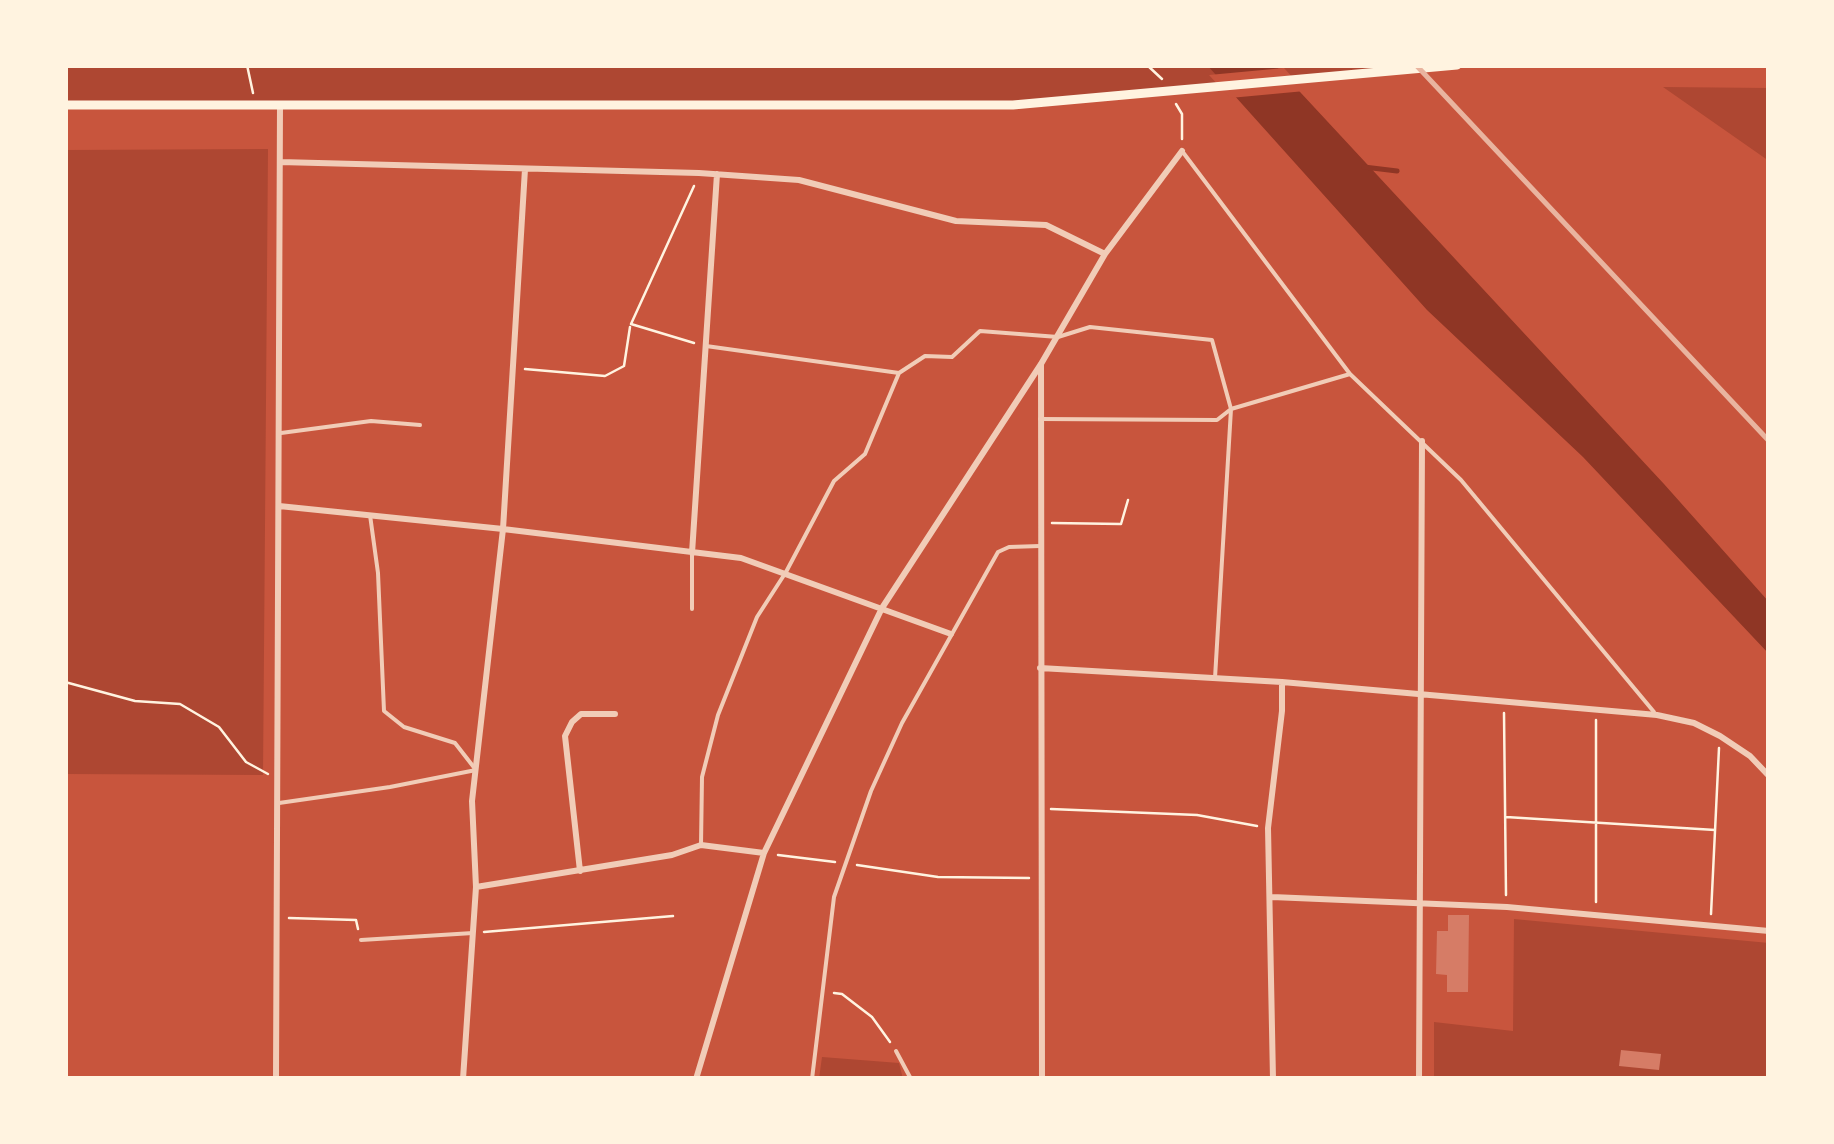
<!DOCTYPE html>
<style>
body{margin:0}
#map{position:relative;width:1834px;height:1144px;overflow:hidden;background:#c8553d;font-family:Quicksand,sans-serif}
canvas{display:block}
.frame{position:absolute;inset:0;border:68px solid #fff3e0;pointer-events:none}
</style>
<div id="map">
<canvas width="1834" height="1144"></canvas>
<div class="frame"></div>
</div>
<script>
const context = document.querySelector('canvas').getContext('2d');
context.lineJoin = 'round';
function fill(path, color) { context.fillStyle = color; context.fill(path, 'evenodd'); }
const poly = rows => new Path2D(rows.map(r => 'M' + r).join(''));
function strokePath(path, color, width, dash) { context.strokeStyle = color; context.lineWidth = width; context.lineCap = dash ? 'butt' : 'round'; context.setLineDash(dash || []); context.stroke(path); }
fill(poly([
 [65,65,1416,65,1013,105,65,105],
 [1663,87,1769,88,1769,161],
 [268,149,263,775,65,774,65,150],
 [1514,919,1769,943,1769,1079,1434,1079,1434,1022,1513,1031],
 [822,1057,899,1063,903,1079,819,1079]
]), '#ae4732');
fill(poly([
 [1207,65,1275,65,1664,484,1769,602,1769,654,1583,457,1427,310]
]), '#8f3625');
fill(poly([
 [1284,68,1305,91,1230,98,1209,75]
]), '#c8553d');
strokePath(poly([
 [1364,167,1397,171]
]), '#8f3625', 5);
fill(poly([
 [1448,915,1469,915,1468,992,1447,992,1447,975,1436,974,1437,931,1448,931],
 [1621,1050,1661,1054,1659,1070,1619,1066]
]), '#d67c66');
strokePath(poly([
 [247,65,253,93],
 [1147,65,1162,79],
 [1176,104,1182,114,1182,139],
 [694,343,631,324,694,186],
 [525,369,605,376,624,366,630,327],
 [1052,523,1121,524,1128,500],
 [65,682,135,701,180,704,219,727,246,762,268,774],
 [1504,713,1506,895],
 [1051,809,1197,815,1257,826],
 [1506,817,1715,830],
 [778,855,835,862],
 [857,865,938,877,1029,878],
 [1596,902,1596,720],
 [1711,914,1719,748],
 [289,918,356,920,358,929],
 [484,932,673,916],
 [834,993,842,994,872,1017,890,1042]
]), '#fff3e0', 2.5);
strokePath(poly([
 [1182,151,1350,374,1461,480,1654,712],
 [706,346,899,373],
 [1040,419,1217,420,1231,409,1350,374],
 [281,433,371,421,420,425],
 [692,609,692,553],
 [279,803,390,787,476,770,455,743,404,727,384,711,378,573,370,515],
 [701,845,702,777,718,715,757,617,786,572,834,481,865,454,899,373,925,356,952,357,980,331,1058,337,1090,327,1212,340,1231,409,1215,678],
 [361,940,473,933],
 [896,1051,911,1079],
 [812,1079,834,897,871,791,902,723,998,552,1009,547,1040,546]
]), '#f1ccb7', 4);
strokePath(poly([
 [280,162,699,173,799,180,956,221,1046,225,1105,254],
 [1041,365,1042,1079],
 [279,506,503,529,741,558,951,634],
 [692,553,717,174],
 [1040,668,1282,682,1657,715,1694,723,1720,736,1750,756,1769,776],
 [580,871,565,736,572,722,581,714,615,714],
 [476,887,672,855,701,845,764,853],
 [1272,897,1507,907,1769,931],
 [276,1079,280,105],
 [463,1079,476,887,472,801,503,529,525,169],
 [696,1079,764,853,882,608,1041,364,1105,254,1182,151],
 [1273,1079,1268,828,1282,711,1282,682],
 [1419,1079,1422,441]
]), '#f1ccb7', 6);
strokePath(poly([
 [65,105,1013,105,1457,65]
]), '#fff3e0', 9);
strokePath(poly([
 [1416,65,1769,441]
]), '#e9b49f', 5);
</script>
